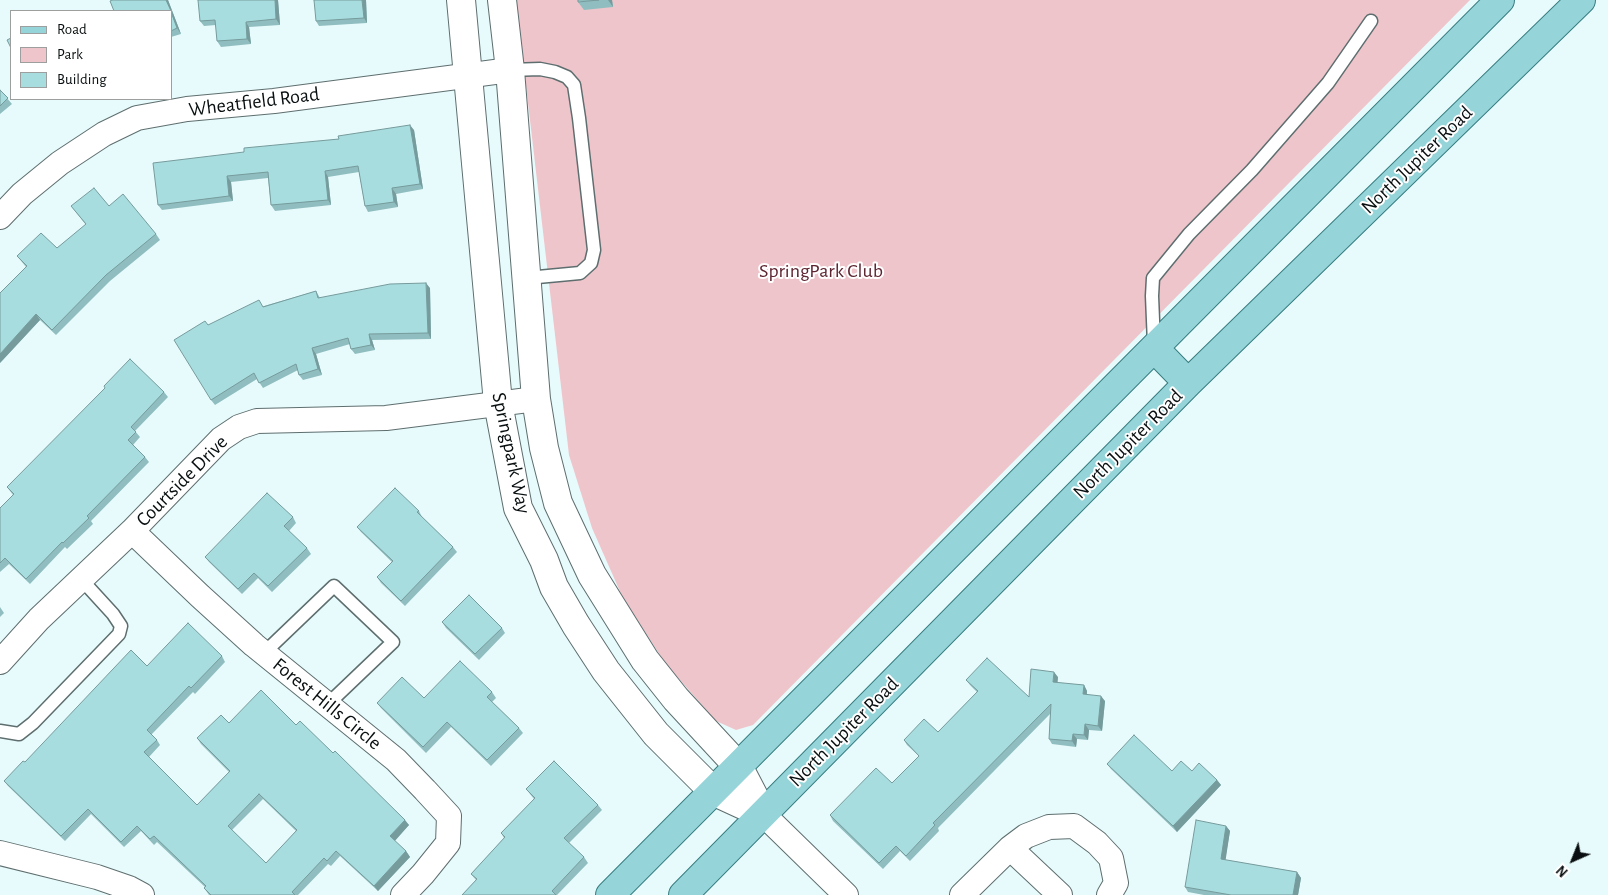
<!DOCTYPE html>
<style>
body{margin:0}
#map{position:relative;width:1608px;height:895px;overflow:hidden;background:#e8fbfc;font-family:"Alegreya Sans",sans-serif}
canvas{display:block}
.legend{position:absolute;left:10px;top:10px;width:162px;height:90px;box-sizing:border-box;background:#fff;border:1px solid #9d9f9f;margin:0;padding:6px 9px;list-style:none;font-size:15px;color:#090f10}
.legend li{display:flex;align-items:center;gap:10px;height:25px}
.legend b{width:25px;border:1px solid #9d9f9f}
.north{position:absolute;left:1548px;top:835px;width:50px;height:50px;-webkit-text-stroke:4px #fff;paint-order:stroke;rotate:224deg;font-size:14px;font-weight:700;line-height:20px;text-align:center;color:#090f10}
.north::after{content:'';display:block;margin:auto;width:18px;height:22px;background:#090f10;clip-path:polygon(50% 0,100% 100%,50% 72%,0 100%)}
</style>
<div id="map">
<canvas width="1608" height="895"></canvas>
<ul class="legend">
<li><b style="height:6px;background:#95d4d8"></b>Road</li>
<li><b style="height:14px;background:#eec5cb"></b>Park</li>
<li><b style="height:14px;background:#a8dddf"></b>Building</li>
</ul>
<div class="north">N</div>
</div>
<script>
const context = document.querySelector('canvas').getContext('2d');
context.lineJoin = 'round';
function fill(path, color) { context.fillStyle = color; context.fill(path, 'evenodd'); }
const poly = rows => new Path2D(rows.map(r => 'M' + r).join(''));
function strokePath(path, color, width, dash) { context.strokeStyle = color; context.lineWidth = width; context.lineCap = dash ? 'butt' : 'round'; context.setLineDash(dash || []); context.stroke(path); }
function label(font, color, halo, rows, align = 'center') {
  context.font = font + ' "Alegreya Sans",sans-serif'; context.lineWidth = 4; context.setLineDash([]); context.textBaseline = 'middle'; context.strokeStyle = halo; context.fillStyle = color; for (const [text, x, y, turn = 0] of rows) {
    context.save(); context.translate(x, y); context.rotate((+turn || 0) * Math.PI / 180); context.textAlign = isNaN(turn) ? turn : align; if (halo) context.strokeText(text, 0, 0); context.fillText(text, 0, 0); context.restore();
  }
}
fill(poly([
 [516,0,1470,0,753,725,736,730,716,721,665,663,622,596,592,528,569,455]
]), '#eec5cb');
const service = poly([
 [510,70,540,69,555,72,567,77,574,85,579,118,594,250,591,263,580,273,527,278],
 [1154,344,1152,296,1153,278,1189,234,1252,170,1328,83,1371,21],
 [264,653,334,586,393,642,328,704],
 [0,731,19,734,33,723,119,634,121,626,113,614,81,579]
]);
const minor = poly([
 [0,217,22,194,60,163,104,134,137,118,187,109,274,101,510,70],
 [132,531,200,596,254,645,396,760,425,790,449,816,448,843,423,874,403,895],
 [0,662,39,619,132,531,221,439,239,427,257,421,386,418,536,399],
 [763,814,846,895],
 [0,853,97,877,129,888,142,895],
 [962,895,1010,848],
 [1060,895,1010,848,1026,836,1049,827,1074,826,1097,843,1111,858,1116,883,1109,895]
]);
const tertiary = poly([
 [461,0,498,403,518,508,544,560,554,587,576,625,606,671,656,734,713,791,763,814],
 [502,0,510,70,536,399,544,448,558,503,592,575,645,660,676,699,738,766,763,814]
]);
const primary = poly([
 [1155,349,1188,383],
 [610,895,1500,0],
 [683,895,1188,383,1581,0]
]);
strokePath(service, '#5e6e6f', 15);
strokePath(minor, '#5e6e6f', 26);
strokePath(tertiary, '#5e6e6f', 30);
strokePath(primary, '#367d81', 30);
strokePath(service, '#fff', 12);
strokePath(minor, '#fff', 24);
strokePath(tertiary, '#fff', 28);
strokePath(primary, '#95d4d8', 28);
fill(poly([
 [112,0,168,0,181,34,171,37,171,11],
 [278,0,280,25,249,27,251,44,221,47,217,41,216,25,204,26,200,21],
 [366,0,367,23,319,26,316,21],
 [578,0,612,0,613,7,584,10,578,2],
 [0,90,12,104,0,114],
 [414,130,423,189,396,194,398,207,368,212,365,206,359,172,328,177,331,205,275,211,271,205,268,178,231,182,233,201,162,210,158,205,244,152,339,139],
 [71,206,109,206,156,234,160,240,110,281,56,335,40,320,0,363,26,267,17,256,57,248,86,225],
 [430,288,431,339,372,340,375,350,355,354,351,349,350,344,316,354,322,375,303,380,299,375,298,370,263,388,257,379,215,405,211,400,208,325,264,306,316,291,320,298],
 [164,392,168,397,135,431,140,437,133,445,145,457,149,462,91,521,93,524,67,549,65,547,30,584,9,564,0,572,0,508,13,495,7,487],
 [419,511,422,517,453,547,457,552,405,606,381,583,377,577,392,562,361,532,357,527],
 [293,517,296,523,289,531,307,548,311,554,272,592,258,578,242,594,209,562,205,557],
 [0,607,4,613,0,617],
 [442,622,502,628,505,633,479,660,446,628],
 [222,656,225,662,195,694,193,692,151,735,157,740,160,745,149,757,197,805,229,772,201,744,197,738,229,723,296,725,409,825,394,841,406,851,410,857,378,891,340,856,331,866,328,864,298,895,209,895,204,888,205,887,157,842,154,845,141,831,124,847,91,814,65,841,8,786,4,781,25,762,147,666],
 [263,799,296,831,266,863,232,830],
 [1058,677,1057,683,1084,685,1087,691,1087,695,1105,701,1102,731,1089,730,1088,740,1077,739,1076,747,1052,744,1049,739,1050,714,938,828,939,831,910,861,900,851,883,869,833,821,830,815,892,783,919,756,907,745,904,740,938,732,977,692,970,685,966,680,1029,697],
 [492,692,496,698,492,702,519,728,523,733,491,766,451,727,426,753,381,708,377,703],
 [1107,764,1172,771,1192,771,1217,780,1221,785,1177,832,1111,769],
 [526,789,598,805,602,810,569,843,584,857,588,863,557,895,462,895,476,880,471,874,504,838,501,833,534,799],
 [1226,826,1230,831,1225,860,1297,872,1301,878,1298,895,1204,895,1188,892,1185,887]
]), '#90bec0');
fill(poly([
 [166,0,168,0,181,34,177,28],
 [275,0,278,0,280,25,276,19],
 [362,0,366,0,367,23,364,18],
 [608,0,612,0,613,7],
 [246,22,249,27,251,44,247,39],
 [410,125,414,130,423,189,420,184],
 [325,171,328,177,331,205,328,200],
 [227,176,231,182,233,201,229,196],
 [392,188,396,194,398,207,394,202],
 [426,283,430,288,431,339,428,333],
 [36,314,40,320,0,363,0,354],
 [369,334,372,340,375,350,371,345],
 [312,348,316,354,322,375,318,369],
 [1054,672,1058,677,1057,688,1053,682],
 [1084,685,1087,691,1086,700,1083,694],
 [1101,696,1105,701,1102,731,1098,726],
 [1085,724,1089,730,1088,740,1084,735],
 [1073,734,1077,739,1076,747,1072,741],
 [1217,780,1221,785,1177,832,1173,826],
 [405,820,409,825,394,842,390,836],
 [1226,826,1230,831,1225,864,1221,859],
 [406,851,410,857,378,891,374,886],
 [1297,872,1301,878,1298,895,1293,895]
]), '#769b9c');
const building = poly([
 [112,0,166,0,171,11,114,11,110,1,112,0],
 [198,0,275,0,276,19,246,22,247,39,217,41,215,20,200,21,198,0],
 [314,0,362,0,364,18,316,21,314,0],
 [578,0,599,0,578,2,578,0],
 [171,12,177,28,171,31,171,12],
 [11,38,11,48,7,40,11,38],
 [0,90,8,98,0,106,0,90],
 [410,125,420,184,392,188,394,202,365,206,358,166,325,171,328,200,271,205,268,172,227,176,229,196,158,205,153,163,244,152,244,148,339,139,338,136,410,125],
 [94,188,109,206,123,194,156,234,106,275,52,330,36,314,0,354,0,293,27,266,17,256,41,233,57,248,86,224,71,206,94,188],
 [426,283,428,333,369,334,371,345,351,349,348,338,312,348,318,369,299,375,296,364,259,383,254,373,211,400,174,340,205,321,208,325,259,300,263,307,316,291,318,298,390,284,426,283],
 [130,359,164,392,131,427,136,432,128,440,145,457,87,516,89,518,63,543,62,542,26,579,5,558,0,563,0,508,14,494,7,487,105,388,104,386,130,359],
 [395,488,419,511,417,512,453,547,401,601,377,577,393,561,357,527,395,488],
 [267,493,293,517,284,526,307,548,268,586,254,573,238,589,205,557,267,493],
 [469,595,502,628,475,654,442,622,469,595],
 [188,623,222,656,191,688,189,686,147,730,157,740,144,752,197,805,230,771,197,738,221,715,229,723,261,690,296,725,300,721,333,753,335,751,405,820,390,836,406,851,374,886,336,851,327,861,324,858,292,892,295,895,211,895,204,888,206,886,154,836,150,839,137,826,121,842,88,809,61,836,4,781,23,761,25,762,131,650,147,666,188,623],
 [259,794,297,830,266,863,228,826,259,794],
 [987,658,1029,697,1031,669,1054,672,1053,682,1084,685,1083,694,1101,696,1098,726,1085,724,1084,735,1073,734,1072,741,1049,739,1051,704,933,823,935,825,906,856,896,846,879,863,830,815,876,768,892,783,919,756,904,740,924,719,938,732,978,691,966,680,987,658],
 [460,661,492,692,487,697,519,728,487,760,447,722,423,747,377,703,402,677,424,698,460,661],
 [1134,735,1172,771,1181,761,1192,771,1199,763,1217,780,1173,826,1107,764,1134,735],
 [554,761,598,805,564,838,584,857,552,891,556,895,462,895,477,879,471,874,505,837,501,833,535,798,526,789,554,761],
 [1196,820,1226,826,1221,859,1297,872,1293,895,1231,895,1185,887,1196,820]
]);
fill(building, '#a8dddf');
strokePath(building, '#769b9c', 1);
label('20px', '#090f10', '#fff', [
 ["Wheatfield Road",254,102,-7],
 ["North Jupiter Road",1417,160,-44],
 ["North Jupiter Road",1128,444,-45],
 ["Springpark Way",511,453,78],
 ["Courtside Drive",182,481,-45],
 ["Forest Hills Circle",327,704,39],
 ["North Jupiter Road",844,732,-45]
]);
label('20px', '#5d2431', '#fff', [
 ["SpringPark Club",821,271]
]);
</script>
